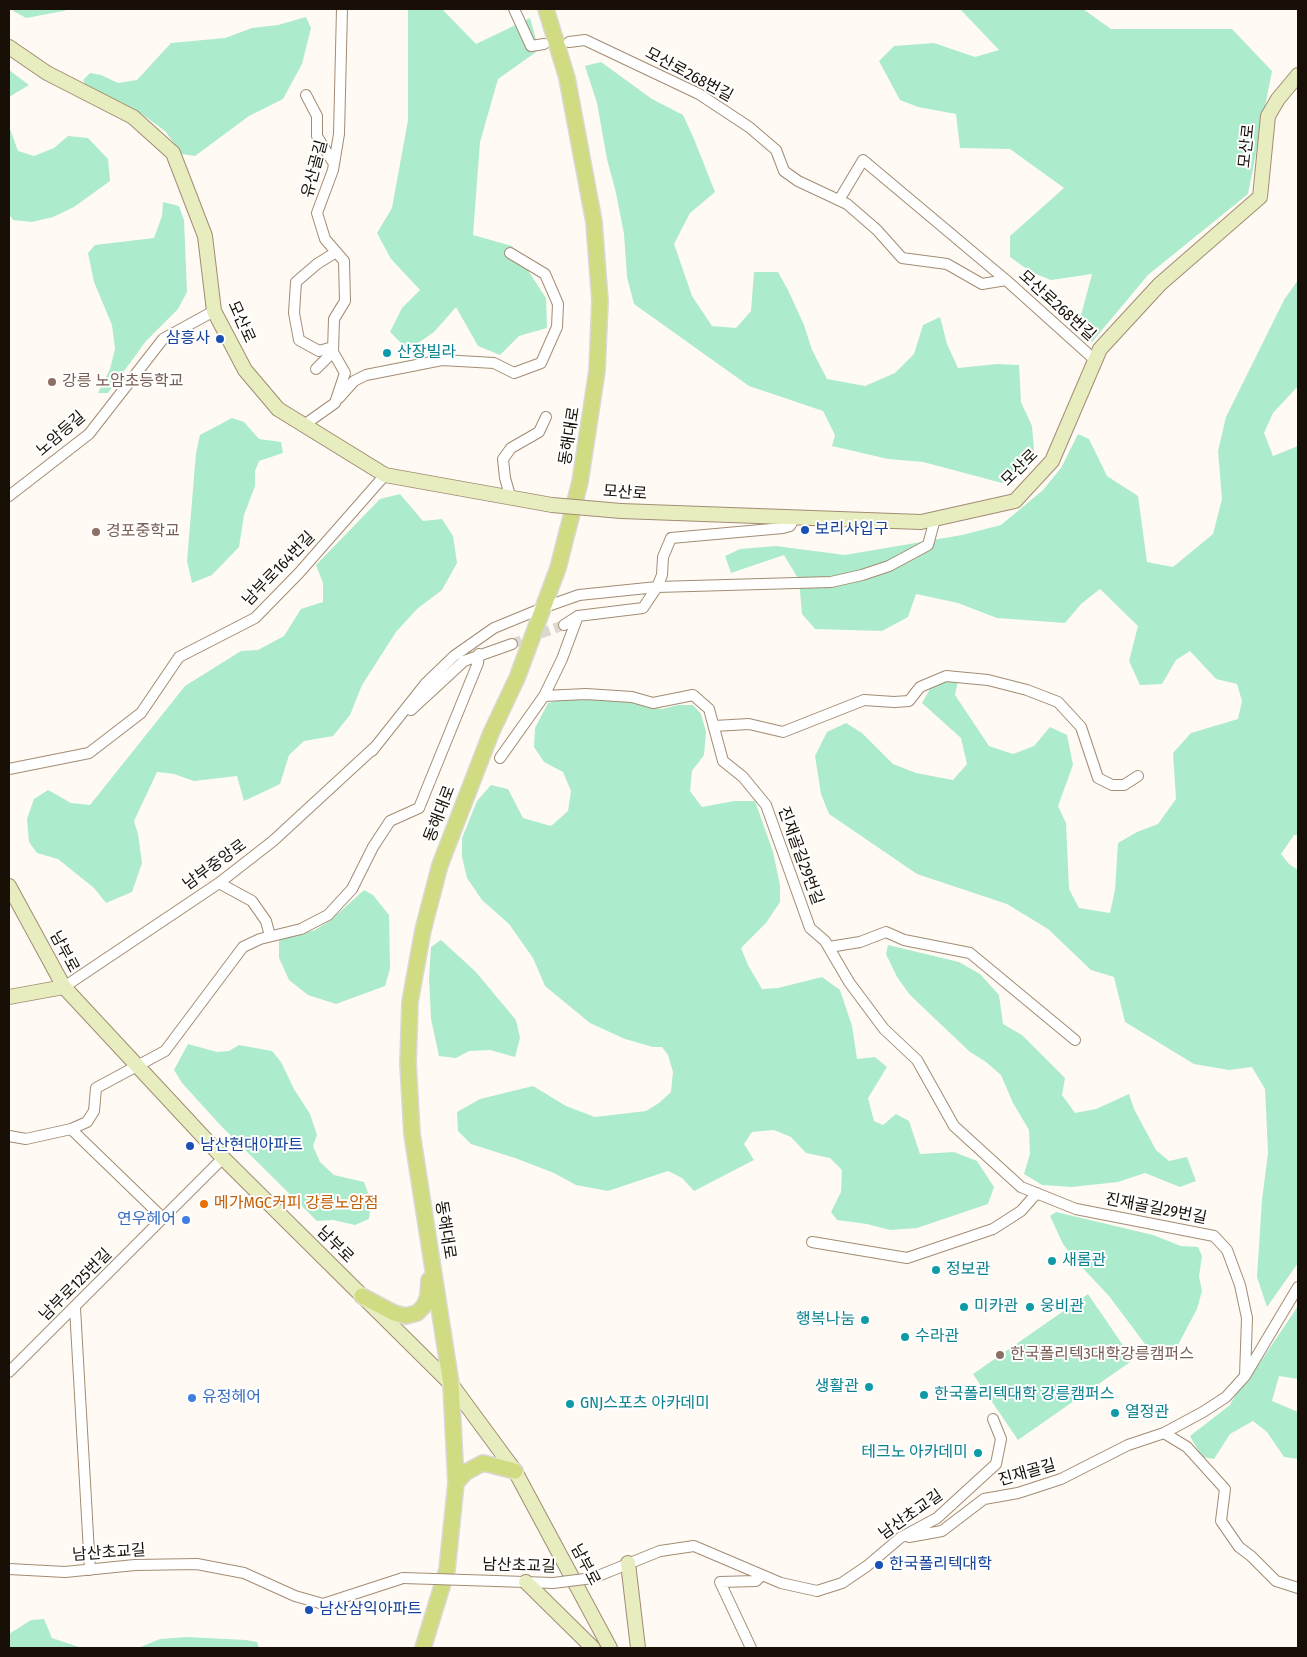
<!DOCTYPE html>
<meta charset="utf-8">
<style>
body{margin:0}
#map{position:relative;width:1307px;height:1657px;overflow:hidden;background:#fffaf4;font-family:"Fira Sans Condensed",sans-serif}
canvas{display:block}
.frame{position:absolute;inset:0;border:10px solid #181007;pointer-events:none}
</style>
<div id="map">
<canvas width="1307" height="1657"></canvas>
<div class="frame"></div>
</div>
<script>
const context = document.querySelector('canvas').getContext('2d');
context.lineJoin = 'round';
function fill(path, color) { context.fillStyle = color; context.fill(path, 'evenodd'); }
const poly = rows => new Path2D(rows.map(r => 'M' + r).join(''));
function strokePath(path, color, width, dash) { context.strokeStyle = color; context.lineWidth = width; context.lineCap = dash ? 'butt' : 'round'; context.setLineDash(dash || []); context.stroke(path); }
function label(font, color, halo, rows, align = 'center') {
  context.font = font + ' "Fira Sans Condensed","Noto Sans KR",sans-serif'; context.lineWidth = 4; context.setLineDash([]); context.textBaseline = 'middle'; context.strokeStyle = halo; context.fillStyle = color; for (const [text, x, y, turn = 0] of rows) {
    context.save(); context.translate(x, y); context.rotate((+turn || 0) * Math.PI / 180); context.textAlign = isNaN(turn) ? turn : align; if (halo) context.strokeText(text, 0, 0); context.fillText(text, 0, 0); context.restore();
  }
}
fill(poly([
 [10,9,68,9,64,11,26,18],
 [408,9,442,9,476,44,530,18,539,50,498,79,480,142,473,235,512,246,546,298,547,328,519,336,500,355,478,346,456,307,434,332,408,350,390,332,402,308,420,290,391,259,377,233,392,208,408,120],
 [960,9,1083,9,1111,29,1232,29,1272,71,1248,194,1148,275,1092,342,1079,323,1092,274,1051,280,1031,272,1010,257,1010,236,1064,188,1010,149,960,148,956,114,918,107,900,100,879,61,894,46,934,43,975,57,999,50],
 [306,17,311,28,302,64,283,99,249,116,195,156,182,154,165,131,142,114,106,95,88,90,83,80,90,73,101,75,118,83,137,80,171,43,225,38,252,28,278,25],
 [601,62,652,99,683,115,694,139,715,192,690,213,674,244,692,296,712,326,736,328,751,311,754,272,778,272,788,290,804,325,812,350,827,379,865,386,895,373,914,354,923,325,940,317,947,344,958,368,997,364,1019,365,1021,402,1032,426,1034,450,1025,472,1002,483,923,462,888,459,832,446,835,435,823,411,749,386,634,304,627,277,624,234,616,193,607,159,597,103,585,66],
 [9,70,29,85,9,97],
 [9,126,18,151,34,156,54,148,68,136,88,138,108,159,110,181,74,207,53,217,32,222,13,220,9,214],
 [163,202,179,206,184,220,187,292,178,309,146,341,108,393,98,393,110,369,115,349,112,325,94,282,88,253,95,245,154,238,162,216],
 [1298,280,1298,386,1273,413,1264,433,1273,456,1298,446,1298,835,1294,835,1281,854,1289,864,1298,870,1298,1263,1267,1307,1257,1277,1262,1200,1268,1153,1265,1089,1252,1067,1229,1070,1194,1064,1125,1022,1114,977,1091,970,1048,929,1007,904,917,874,829,814,821,794,815,756,827,732,846,723,862,733,893,764,916,773,953,780,967,764,961,738,922,703,930,689,941,681,958,681,955,695,989,746,1013,754,1034,746,1050,727,1067,735,1073,765,1058,806,1066,823,1069,889,1079,908,1110,913,1115,890,1118,843,1137,832,1158,824,1176,799,1173,753,1191,733,1238,719,1242,701,1237,684,1216,679,1190,651,1176,660,1162,684,1140,685,1129,661,1138,626,1100,589,1081,604,1065,623,997,618,958,603,916,594,908,617,882,631,815,629,802,614,799,580,784,555,731,573,725,556,740,549,776,546,845,555,962,535,1001,525,1043,490,1061,468,1078,434,1089,439,1107,476,1138,496,1147,562,1173,567,1213,534,1222,499,1218,451,1226,417,1284,300],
 [232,418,244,422,259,439,281,442,283,453,259,461,255,471,255,486,244,515,239,547,212,575,192,583,187,561,196,453,200,435],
 [400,494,423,521,442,519,453,536,457,563,442,590,417,609,396,632,362,685,350,715,333,736,304,741,289,755,280,784,244,801,237,776,194,781,174,774,157,772,134,821,138,834,142,863,132,892,106,903,94,888,58,859,37,853,29,842,27,819,34,799,48,790,71,803,90,805,185,686,241,651,258,650,284,636,301,609,323,602,323,583,316,565,380,499],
 [564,699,622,699,646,707,662,709,678,705,693,705,701,714,706,732,704,755,692,771,690,791,702,807,734,801,755,801,773,852,780,885,780,902,766,923,741,948,748,965,762,989,778,988,822,977,840,990,852,1026,857,1059,875,1057,887,1067,868,1098,874,1121,883,1125,896,1114,909,1121,920,1154,954,1152,977,1161,994,1187,988,1204,917,1228,890,1230,867,1224,837,1220,831,1212,841,1192,842,1170,830,1158,806,1153,791,1137,774,1130,752,1132,744,1144,754,1160,694,1191,682,1178,668,1171,608,1191,576,1185,554,1173,515,1158,471,1144,458,1131,457,1112,480,1099,533,1086,566,1106,595,1117,646,1111,659,1103,671,1092,673,1072,668,1055,662,1047,653,1047,625,1039,590,1023,545,986,533,958,509,924,482,900,467,878,462,857,462,838,477,801,491,785,508,789,523,818,551,826,568,811,571,791,563,772,544,762,534,747,535,728,548,703],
 [364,890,373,895,389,915,390,969,385,986,336,1004,308,995,289,980,279,958,279,940,315,930,331,920],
 [441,940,475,971,516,1020,520,1038,515,1057,490,1050,469,1051,456,1058,439,1056,431,1019,429,978,431,947],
 [888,945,959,962,980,974,999,995,1003,1024,1022,1035,1065,1078,1062,1095,1075,1113,1096,1109,1129,1094,1134,1109,1156,1150,1169,1161,1187,1157,1196,1181,1180,1187,1145,1173,1118,1182,1072,1187,1042,1185,1024,1174,1030,1154,1029,1130,1013,1103,1001,1075,986,1062,970,1052,910,995,897,977,886,954],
 [188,1044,217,1052,229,1051,239,1045,272,1051,281,1062,294,1089,310,1114,317,1135,313,1146,320,1162,334,1175,364,1182,371,1201,369,1219,355,1225,333,1220,317,1221,223,1128,182,1083,174,1070],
 [1056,1212,1153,1235,1181,1246,1198,1247,1202,1256,1199,1276,1202,1291,1197,1309,1170,1360,1159,1357,1145,1344,1109,1296,1076,1261,1063,1244,1050,1216],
 [1088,1294,1133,1360,1018,1440,973,1374],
 [1298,1306,1298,1379,1279,1376,1272,1401,1298,1412,1298,1459,1284,1457,1267,1432,1253,1421,1230,1434,1214,1459,1202,1457,1190,1436,1230,1405,1242,1383,1259,1364],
 [44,1619,52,1638,82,1648,9,1648,9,1634,31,1620],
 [186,1637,246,1640,257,1642,259,1648,138,1648,160,1639]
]), '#adebcd');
strokePath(poly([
 [512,644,564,625]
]), '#dcd7d0', 10, [10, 5]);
const street = poly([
 [514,9,531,46,544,44],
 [569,42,585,40,699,94,749,127,776,150,784,171,798,181,847,204,877,230,902,258,947,264,982,284,1006,280,1095,360],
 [306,95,317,116,317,136,334,164],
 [839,200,863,160,1006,280],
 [333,347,319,351,299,340,294,313,296,282,317,264,336,252],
 [316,369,333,352],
 [339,398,354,381,366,375,442,360,494,363,514,373,541,363,557,327,558,304,545,274,510,253],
 [304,425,335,403,345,373,333,352,334,319,345,301,344,261,325,239,317,213,333,170,339,134,342,9],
 [9,496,89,434,163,339,214,311],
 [511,499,505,478,503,459,511,448,539,432,546,417],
 [564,625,578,616,643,608,657,587,662,575,663,557,671,538,783,528,790,526,794,519],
 [544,696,586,694,632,697,653,703,693,695,709,709,723,761,743,777,766,805,810,928,825,941,849,982,884,1029,917,1060,954,1126,1021,1187,1076,1209,1214,1236,1227,1250,1240,1285,1247,1318,1245,1376],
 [411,710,464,661,512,644],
 [714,726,749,724,783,732,864,700,894,702,909,701,920,687,946,676,988,680,1027,690,1058,702,1081,727,1098,778,1112,785,1124,785,1138,776],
 [372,751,426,683,454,656,494,628,545,607,579,595,657,587,831,582,862,575,889,566,928,545,935,519],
 [500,758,544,696,562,659,578,616],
 [9,769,89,753,141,713,179,657,255,618,299,573,385,475],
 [219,883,252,901,266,921,270,936],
 [829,947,860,942,886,932,904,940,970,953,1075,1040],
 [64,987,219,883,273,841,375,747],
 [71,1129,163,1218],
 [9,1136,26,1139,71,1129,87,1122,94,1111,96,1088,165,1051,243,947,260,939,301,929,328,915,352,889,373,847,390,821,419,808,478,663,479,654],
 [812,1242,907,1258,993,1229,1021,1211,1037,1193],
 [75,1308,90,1570],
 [9,1372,223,1158],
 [1164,1433,1187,1447,1225,1489,1221,1521,1239,1547,1251,1556,1276,1581,1298,1588],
 [909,1537,942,1531,984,1499,1018,1493,1061,1479,1128,1445,1164,1433,1203,1412,1226,1397,1245,1376,1298,1287],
 [9,1569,65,1572,135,1565,197,1564,244,1573,295,1596,323,1604,403,1578],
 [593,1578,660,1551,694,1546,781,1583,817,1591,842,1583,867,1566,900,1538,937,1518,996,1464,1001,1439,993,1419],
 [496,1581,553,1583],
 [751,1648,720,1582,756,1581,762,1575]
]);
const secondary = poly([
 [9,47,47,73,133,117,173,153,205,236,214,311,245,370,278,409,385,475,552,505],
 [621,511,921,522,1015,501,1052,461,1100,349,1160,284,1260,197,1268,116,1278,99,1298,75],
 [9,886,64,987,223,1158,451,1384,515,1471,610,1648],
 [9,997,64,987],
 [628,1563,638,1648],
 [526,1582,593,1648]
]);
const primary = poly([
 [362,1296,394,1313,406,1316,417,1313,424,1306,428,1296,429,1280],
 [456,1483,466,1472,483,1463,515,1471],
 [423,1648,447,1570,456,1483,451,1384,412,1134,408,1063,410,1002,423,930,440,865,491,733,517,678,558,568,580,482,597,371,600,301,594,222,567,78,546,9]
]);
strokePath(street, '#a38c73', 12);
strokePath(secondary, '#a38c73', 16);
strokePath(primary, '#dad9d7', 18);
strokePath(street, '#fff', 10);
strokePath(secondary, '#e8edc0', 14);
strokePath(primary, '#d1db81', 15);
const streetBridge = poly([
 [403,1578,496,1581],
 [553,1583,593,1578]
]);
const secondaryBridge = poly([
 [552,505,621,511]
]);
strokePath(streetBridge, '#a38c73', 12, []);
strokePath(secondaryBridge, '#a38c73', 16, []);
strokePath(streetBridge, '#fff', 10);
strokePath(secondaryBridge, '#e8edc0', 14);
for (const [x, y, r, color] of [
 [220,339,5,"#1a4fb4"],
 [387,353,5,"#0f9aa8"],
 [52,382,5,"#8d6e63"],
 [805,530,5,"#1a4fb4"],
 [96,532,5,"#8d6e63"],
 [190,1146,5,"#1a4fb4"],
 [204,1204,5,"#e8710a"],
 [186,1220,5,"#3f7fe0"],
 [1052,1261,5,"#0f9aa8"],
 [936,1270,5,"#0f9aa8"],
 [964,1307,5,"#0f9aa8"],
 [1030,1307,5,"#0f9aa8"],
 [865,1320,5,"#0f9aa8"],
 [905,1337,5,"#0f9aa8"],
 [1000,1355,5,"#8d6e63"],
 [869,1387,5,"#0f9aa8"],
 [924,1395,5,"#0f9aa8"],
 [192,1398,5,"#3f7fe0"],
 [570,1404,5,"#0f9aa8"],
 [1115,1413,5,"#0f9aa8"],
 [978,1453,5,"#0f9aa8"],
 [879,1565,5,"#1a4fb4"],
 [309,1610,5,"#1a4fb4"]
]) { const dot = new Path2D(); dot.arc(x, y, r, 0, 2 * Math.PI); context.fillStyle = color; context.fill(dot); strokePath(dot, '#fff', 2); }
label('16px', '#181007', '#fff', [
 ["모산로268번길",689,75,28],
 ["모산로",1247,146,-84],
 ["유산골길",315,169,-75],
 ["모산로268번길",1057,306,42],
 ["모산로",241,322,66],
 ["노암등길",61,434,-41],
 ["동해대로",570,436,-81],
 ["모산로",1020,468,-45],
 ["모산로",625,493,4],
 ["남부로164번길",279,569,-46],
 ["동해대로",440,814,-69],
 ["진재골길29번길",800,856,70],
 ["남부중앙로",215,865,-36],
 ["남부로",64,952,62],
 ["진재골길29번길",1156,1209,11],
 ["동해대로",445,1230,81],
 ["남부로",335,1245,45],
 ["남부로125번길",76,1285,-45],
 ["진재골길",1027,1473,-16],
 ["남산초교길",911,1515,-35],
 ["남산초교길",109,1553,-4],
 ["남부로",585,1565,62],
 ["남산초교길",519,1566,2]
]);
label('16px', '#164399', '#fff', [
 ["삼흥사",210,339,"right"],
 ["보리사입구",815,530],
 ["남산현대아파트",200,1146],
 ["한국폴리텍대학",889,1565],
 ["남산삼익아파트",319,1610]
], 'left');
label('16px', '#0d838f', '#fff', [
 ["산장빌라",397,353],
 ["새롬관",1062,1261],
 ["정보관",946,1270],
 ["미카관",974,1307],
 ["웅비관",1040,1307],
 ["행복나눔",855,1320,"right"],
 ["수라관",915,1337],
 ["생활관",859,1387,"right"],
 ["한국폴리텍대학 강릉캠퍼스",934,1395],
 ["GNJ스포츠 아카데미",580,1404],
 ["열정관",1125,1413],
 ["테크노 아카데미",968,1453,"right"]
], 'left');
label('16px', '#785e54', '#fff', [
 ["강릉 노암초등학교",62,382],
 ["경포중학교",106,532],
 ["한국폴리텍3대학강릉캠퍼스",1010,1355]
], 'left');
label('16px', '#c56008', '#fff', [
 ["메가MGC커피 강릉노암점",214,1204]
], 'left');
label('16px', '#366cbe', '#fff', [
 ["연우헤어",176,1220],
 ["유정헤어",202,1398,"left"]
], 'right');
</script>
